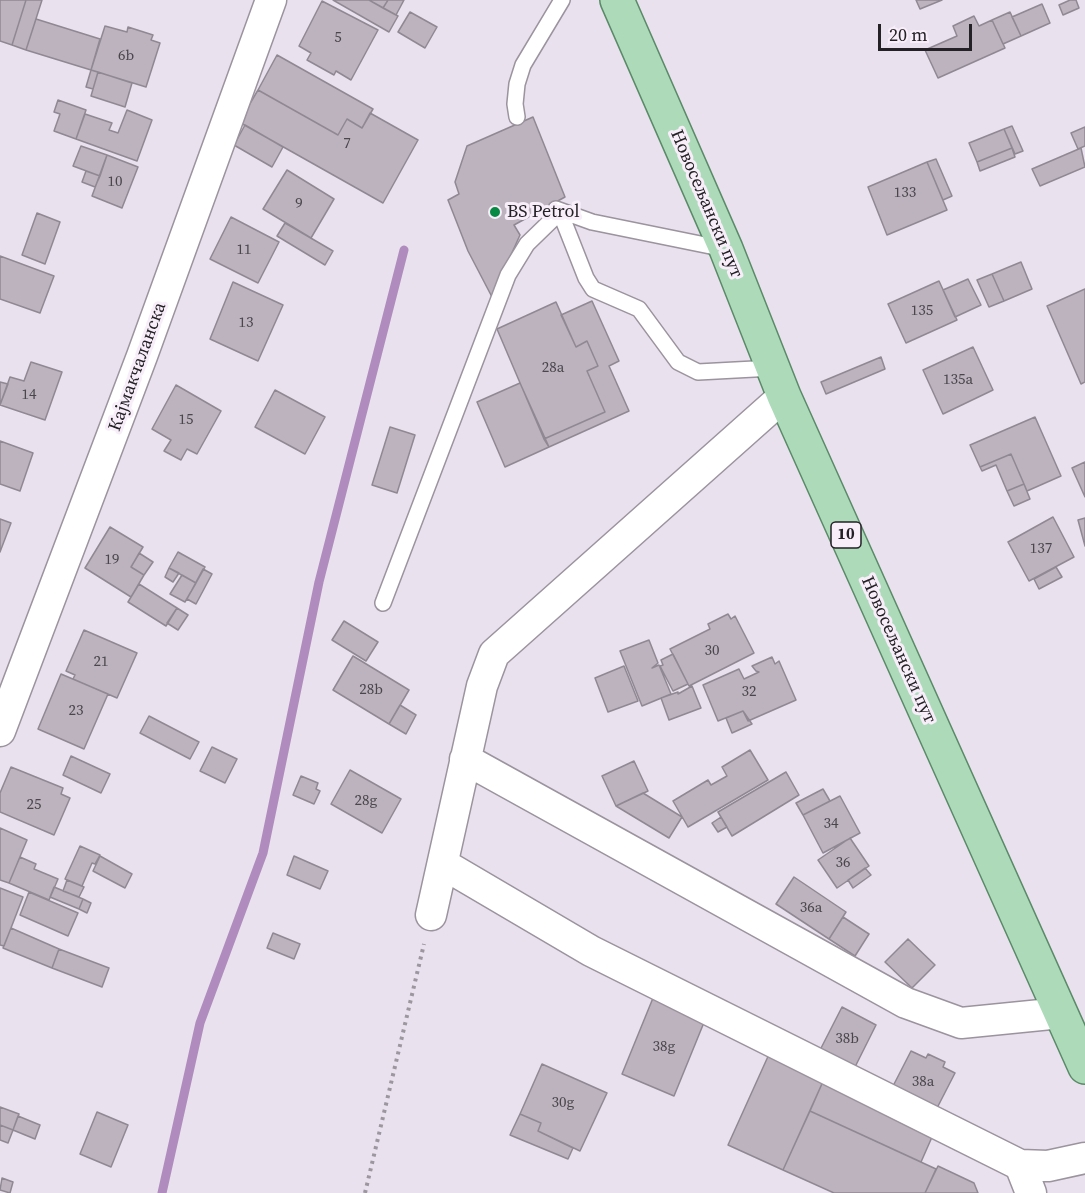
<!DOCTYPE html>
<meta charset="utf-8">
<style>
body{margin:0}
#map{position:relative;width:1085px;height:1193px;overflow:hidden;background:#e9e1ed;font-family:"Source Serif 4",serif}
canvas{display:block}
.scale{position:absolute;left:878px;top:24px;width:94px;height:27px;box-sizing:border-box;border:3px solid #242126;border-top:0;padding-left:8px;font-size:18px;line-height:21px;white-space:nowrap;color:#242126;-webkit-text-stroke:4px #f7eefa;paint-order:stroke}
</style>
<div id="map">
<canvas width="1085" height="1193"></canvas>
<div class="scale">20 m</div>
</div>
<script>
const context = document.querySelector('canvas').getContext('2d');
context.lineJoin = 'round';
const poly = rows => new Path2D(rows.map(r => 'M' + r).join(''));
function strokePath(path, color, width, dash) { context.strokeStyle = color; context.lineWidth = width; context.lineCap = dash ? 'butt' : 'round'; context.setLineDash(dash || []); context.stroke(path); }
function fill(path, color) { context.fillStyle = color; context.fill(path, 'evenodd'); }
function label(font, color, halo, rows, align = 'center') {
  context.font = font + ' "Source Serif 4",serif'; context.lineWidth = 6; context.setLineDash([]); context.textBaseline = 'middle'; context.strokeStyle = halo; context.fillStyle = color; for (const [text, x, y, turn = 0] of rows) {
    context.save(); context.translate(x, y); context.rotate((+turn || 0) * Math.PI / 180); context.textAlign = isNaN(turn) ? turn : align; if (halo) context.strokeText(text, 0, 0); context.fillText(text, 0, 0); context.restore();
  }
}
strokePath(poly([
 [162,1193,200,1023,263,853,319,582,404,250]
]), '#af8cbd', 9);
const building = poly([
 [0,0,26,0,12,45,0,41,0,0],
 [26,0,42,0,26,50,12,45,26,0],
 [333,0,369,0,398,16,389,32,333,0],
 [369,0,388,0,383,8,369,0],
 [388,0,404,0,396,15,383,8,388,0],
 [916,0,942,0,920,9,916,0],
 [1070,0,1076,0,1079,8,1063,15,1059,5,1070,0],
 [322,1,378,30,351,80,336,71,334,75,307,60,311,53,299,46,322,1],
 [1042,4,1050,23,1021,36,1012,17,1042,4],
 [410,12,437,27,425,48,398,32,410,12],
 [1010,12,1021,36,1003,44,992,20,1010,12],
 [974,16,979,26,992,20,1005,48,938,78,925,50,957,36,953,26,974,16],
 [36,19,100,39,91,70,26,50,36,19],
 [105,26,127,32,128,27,153,35,151,40,160,43,146,87,91,70,105,26],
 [277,55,373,109,362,128,347,119,338,135,258,90,277,55],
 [91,70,98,72,93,89,86,87,91,70],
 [98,72,132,83,125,107,91,96,98,72],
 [258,90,338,135,347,119,362,128,370,113,418,140,383,203,239,122,258,90],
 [58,100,86,110,76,139,54,131,60,114,54,112,58,100],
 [127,110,152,120,137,161,76,139,85,114,112,123,109,130,118,133,127,110],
 [533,117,565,197,514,225,520,235,492,297,468,251,448,200,459,194,455,182,467,146,533,117],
 [245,125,283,147,272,167,234,145,245,125],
 [1012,126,1023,151,1015,154,1004,129,1012,126],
 [1085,127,1085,146,1078,149,1071,133,1085,127],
 [1004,129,1012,148,977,162,969,143,1004,129],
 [81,146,107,155,100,176,73,166,81,146],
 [1012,148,1015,157,980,171,977,162,1012,148],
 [1081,148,1085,167,1040,186,1032,169,1081,148],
 [107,155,138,167,122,208,92,196,107,155],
 [936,159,952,196,943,200,927,162,936,159],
 [927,162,947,210,887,235,868,187,927,162],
 [287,170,334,199,311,238,263,209,287,170],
 [86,171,100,176,95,187,82,182,86,171],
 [37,213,60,222,45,264,22,255,37,213],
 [231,217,279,242,258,283,210,259,231,217],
 [285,223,333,251,325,265,277,236,285,223],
 [0,256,54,276,40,313,0,299,0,256],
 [1021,262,1032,289,1004,301,992,274,1021,262],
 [992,274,1004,301,989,307,977,280,992,274],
 [968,279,981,305,955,317,943,290,968,279],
 [939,281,957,320,906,343,888,304,939,281],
 [233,282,283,305,258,361,210,339,233,282],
 [1085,289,1085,382,1081,384,1047,306,1085,289],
 [592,301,619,361,609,366,629,411,549,447,544,439,605,412,587,371,598,366,587,341,576,347,561,315,592,301],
 [556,302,576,347,587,341,598,366,587,371,605,412,544,439,497,329,556,302],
 [973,347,993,390,943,414,923,370,973,347],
 [881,357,885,369,826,394,821,382,881,357],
 [31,362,62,372,45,420,0,405,10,377,24,381,31,362],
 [0,382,8,384,0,405,0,382],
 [520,383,549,447,505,467,477,402,520,383],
 [176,385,221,411,197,454,187,449,181,460,164,451,171,440,152,429,176,385],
 [275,390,325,417,305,454,255,427,275,390],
 [1035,417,1061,476,1027,491,1011,454,980,467,970,445,1035,417],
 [390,427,415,435,397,493,372,485,390,427],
 [0,441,33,453,20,491,0,484,0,441],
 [1011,454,1024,484,1007,491,996,465,982,471,980,467,1011,454],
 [1085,462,1085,497,1072,468,1085,462],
 [1024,484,1030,499,1014,506,1007,491,1024,484],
 [1053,517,1074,557,1029,581,1008,542,1053,517],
 [1085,518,1085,546,1078,520,1085,518],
 [0,519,11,523,0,552,0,519],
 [110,527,143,547,131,567,144,575,131,597,85,568,110,527],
 [178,552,205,567,196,583,169,568,178,552],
 [139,553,153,562,144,575,131,567,139,553],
 [1056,567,1062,577,1039,589,1034,579,1056,567],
 [169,568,179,573,173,582,165,577,169,568],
 [203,569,212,574,196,604,187,599,203,569],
 [182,575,196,583,185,602,170,594,182,575],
 [139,584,177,608,166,626,128,602,139,584],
 [177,608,188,615,178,630,167,623,177,608],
 [728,614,731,619,735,616,754,653,689,686,670,649,710,629,708,624,728,614],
 [344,621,378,642,366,661,332,640,344,621],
 [84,630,137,653,117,698,73,679,75,675,66,671,84,630],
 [649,640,658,663,652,668,659,665,671,694,642,706,620,651,649,640],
 [673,654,688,684,673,691,660,666,663,665,661,660,673,654],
 [353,656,409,690,389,724,333,690,353,656],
 [772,657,775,664,779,661,796,700,748,721,743,711,718,721,703,685,739,669,744,679,759,672,756,671,752,666,772,657],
 [624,666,638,701,608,712,595,678,624,666],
 [61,674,108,694,84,749,38,729,61,674],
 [692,686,701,708,669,720,661,698,678,692,678,694,692,686],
 [400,705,416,715,406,734,389,724,400,705],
 [743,711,752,724,732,733,726,718,743,711],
 [149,716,199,742,190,759,140,733,149,716],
 [212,747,237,759,225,783,200,771,212,747],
 [750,750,768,780,688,827,673,801,708,780,711,785,727,776,722,767,750,750],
 [71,756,110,774,101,793,63,775,71,756],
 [634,761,648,791,616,806,602,776,634,761],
 [11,767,63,788,61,794,70,798,54,835,0,812,0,793,11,767],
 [350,770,401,799,382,833,331,804,350,770],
 [786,772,799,795,732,836,718,812,786,772],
 [301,776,318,783,316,789,320,791,314,804,293,795,301,776],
 [823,789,830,801,803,815,796,803,823,789],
 [643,793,682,817,669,838,616,806,643,793],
 [840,796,860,833,823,853,803,815,840,796],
 [721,817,727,827,718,832,712,823,721,817],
 [0,828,27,840,9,883,0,880,0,828],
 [850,838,869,866,837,888,818,860,850,838],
 [80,846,100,855,95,864,92,863,82,886,65,879,80,846],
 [100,856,132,874,125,888,93,871,100,856],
 [294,856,328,871,320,889,287,875,294,856],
 [20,857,36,864,34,869,58,879,49,900,9,883,20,857],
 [865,868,871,875,853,888,848,880,865,868],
 [794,877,846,912,829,939,776,904,794,877],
 [67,880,84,887,79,897,63,891,67,880],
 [54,887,83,899,79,909,50,897,54,887],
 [0,888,23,897,4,946,0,945,0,888],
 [29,892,78,913,68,936,20,915,29,892],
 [83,899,91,903,87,913,79,909,83,899],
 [843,917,869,934,855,956,829,939,843,917],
 [11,928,59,949,52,968,3,948,11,928],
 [273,933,300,944,294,959,267,948,273,933],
 [908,939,935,965,912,988,885,962,908,939],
 [59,949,109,968,102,987,52,968,59,949],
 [653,998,705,1020,674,1096,622,1074,653,998],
 [842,1007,876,1025,853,1071,818,1054,842,1007],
 [911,1051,926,1058,928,1054,945,1062,943,1067,955,1073,935,1112,891,1090,911,1051],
 [770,1052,825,1077,783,1170,728,1145,770,1052],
 [542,1064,607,1093,580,1151,538,1131,541,1123,520,1114,542,1064],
 [825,1077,936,1128,921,1162,810,1111,825,1077],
 [0,1107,19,1114,13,1130,0,1125,0,1107],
 [810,1111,936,1169,925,1193,834,1193,783,1170,810,1111],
 [97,1112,128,1125,111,1167,80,1154,97,1112],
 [520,1114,541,1123,538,1131,573,1148,568,1159,510,1135,520,1114],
 [18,1116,40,1125,35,1139,13,1130,18,1116],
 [0,1125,13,1130,8,1143,0,1140,0,1125],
 [938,1166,974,1183,978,1193,925,1193,938,1166],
 [2,1178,13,1182,10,1193,0,1190,2,1178]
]);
fill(building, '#bcb3bf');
strokePath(building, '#908893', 1.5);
const lane = poly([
 [517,117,515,104,517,84,523,65,562,0],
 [556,209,592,222,725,249],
 [383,603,508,275,527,244,560,212,586,278,593,289,639,309,678,362,698,372,773,368]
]);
const street = poly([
 [0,731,142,356,271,0],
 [465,759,906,1003,961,1023,1061,1013],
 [443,864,591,951,1020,1165],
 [431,915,482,686,494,654,784,396],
 [1031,1193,1020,1165,1048,1166,1085,1158]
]);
const primary = poly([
 [617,0,726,249,784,396,1085,1067]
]);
strokePath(lane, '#9b939e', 18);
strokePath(street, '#9b939e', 33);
strokePath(primary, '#5a8a68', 36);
strokePath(poly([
 [365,1193,424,944]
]), '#9c969f', 4, [3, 4.5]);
strokePath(lane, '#fff', 15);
strokePath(street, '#fff', 30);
strokePath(primary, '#addbba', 33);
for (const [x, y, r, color] of [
 [495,212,6,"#078944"]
]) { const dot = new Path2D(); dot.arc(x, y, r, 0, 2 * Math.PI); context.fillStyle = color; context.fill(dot); strokePath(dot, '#f7eefa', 2); }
label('15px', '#4a464c', null, [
 ["5",338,38],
 ["6b",126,56],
 ["7",347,144],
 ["10",115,182],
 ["133",905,193],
 ["9",299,204],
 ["11",244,250],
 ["135",922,311],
 ["13",246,323],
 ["28a",553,368],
 ["135a",958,380],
 ["14",29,395],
 ["15",186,420],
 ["137",1041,549],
 ["19",112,560],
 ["30",712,651],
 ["21",101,662],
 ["28b",371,690],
 ["32",749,692],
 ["23",76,711],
 ["28g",366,801],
 ["25",34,805],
 ["34",831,824],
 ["36",843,863],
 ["36a",811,908],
 ["38b",847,1039],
 ["38g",664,1047],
 ["38a",923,1082],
 ["30g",563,1103]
]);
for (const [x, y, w] of [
 [846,535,30]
]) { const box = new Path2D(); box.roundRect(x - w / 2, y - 13, w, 26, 4.5); context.fillStyle = '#f7eefa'; context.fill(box); strokePath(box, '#242126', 1.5); }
label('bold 16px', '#242126', null, [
 ["10",846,535]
]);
label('18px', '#242126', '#f7eefa', [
 ["Новосељански пут",706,204,67],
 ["Кајмакчаланска",138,367,-70],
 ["Новосељански пут",898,650,66]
]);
label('18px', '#242126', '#f7eefa', [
 ["BS Petrol",507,212]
], 'left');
</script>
